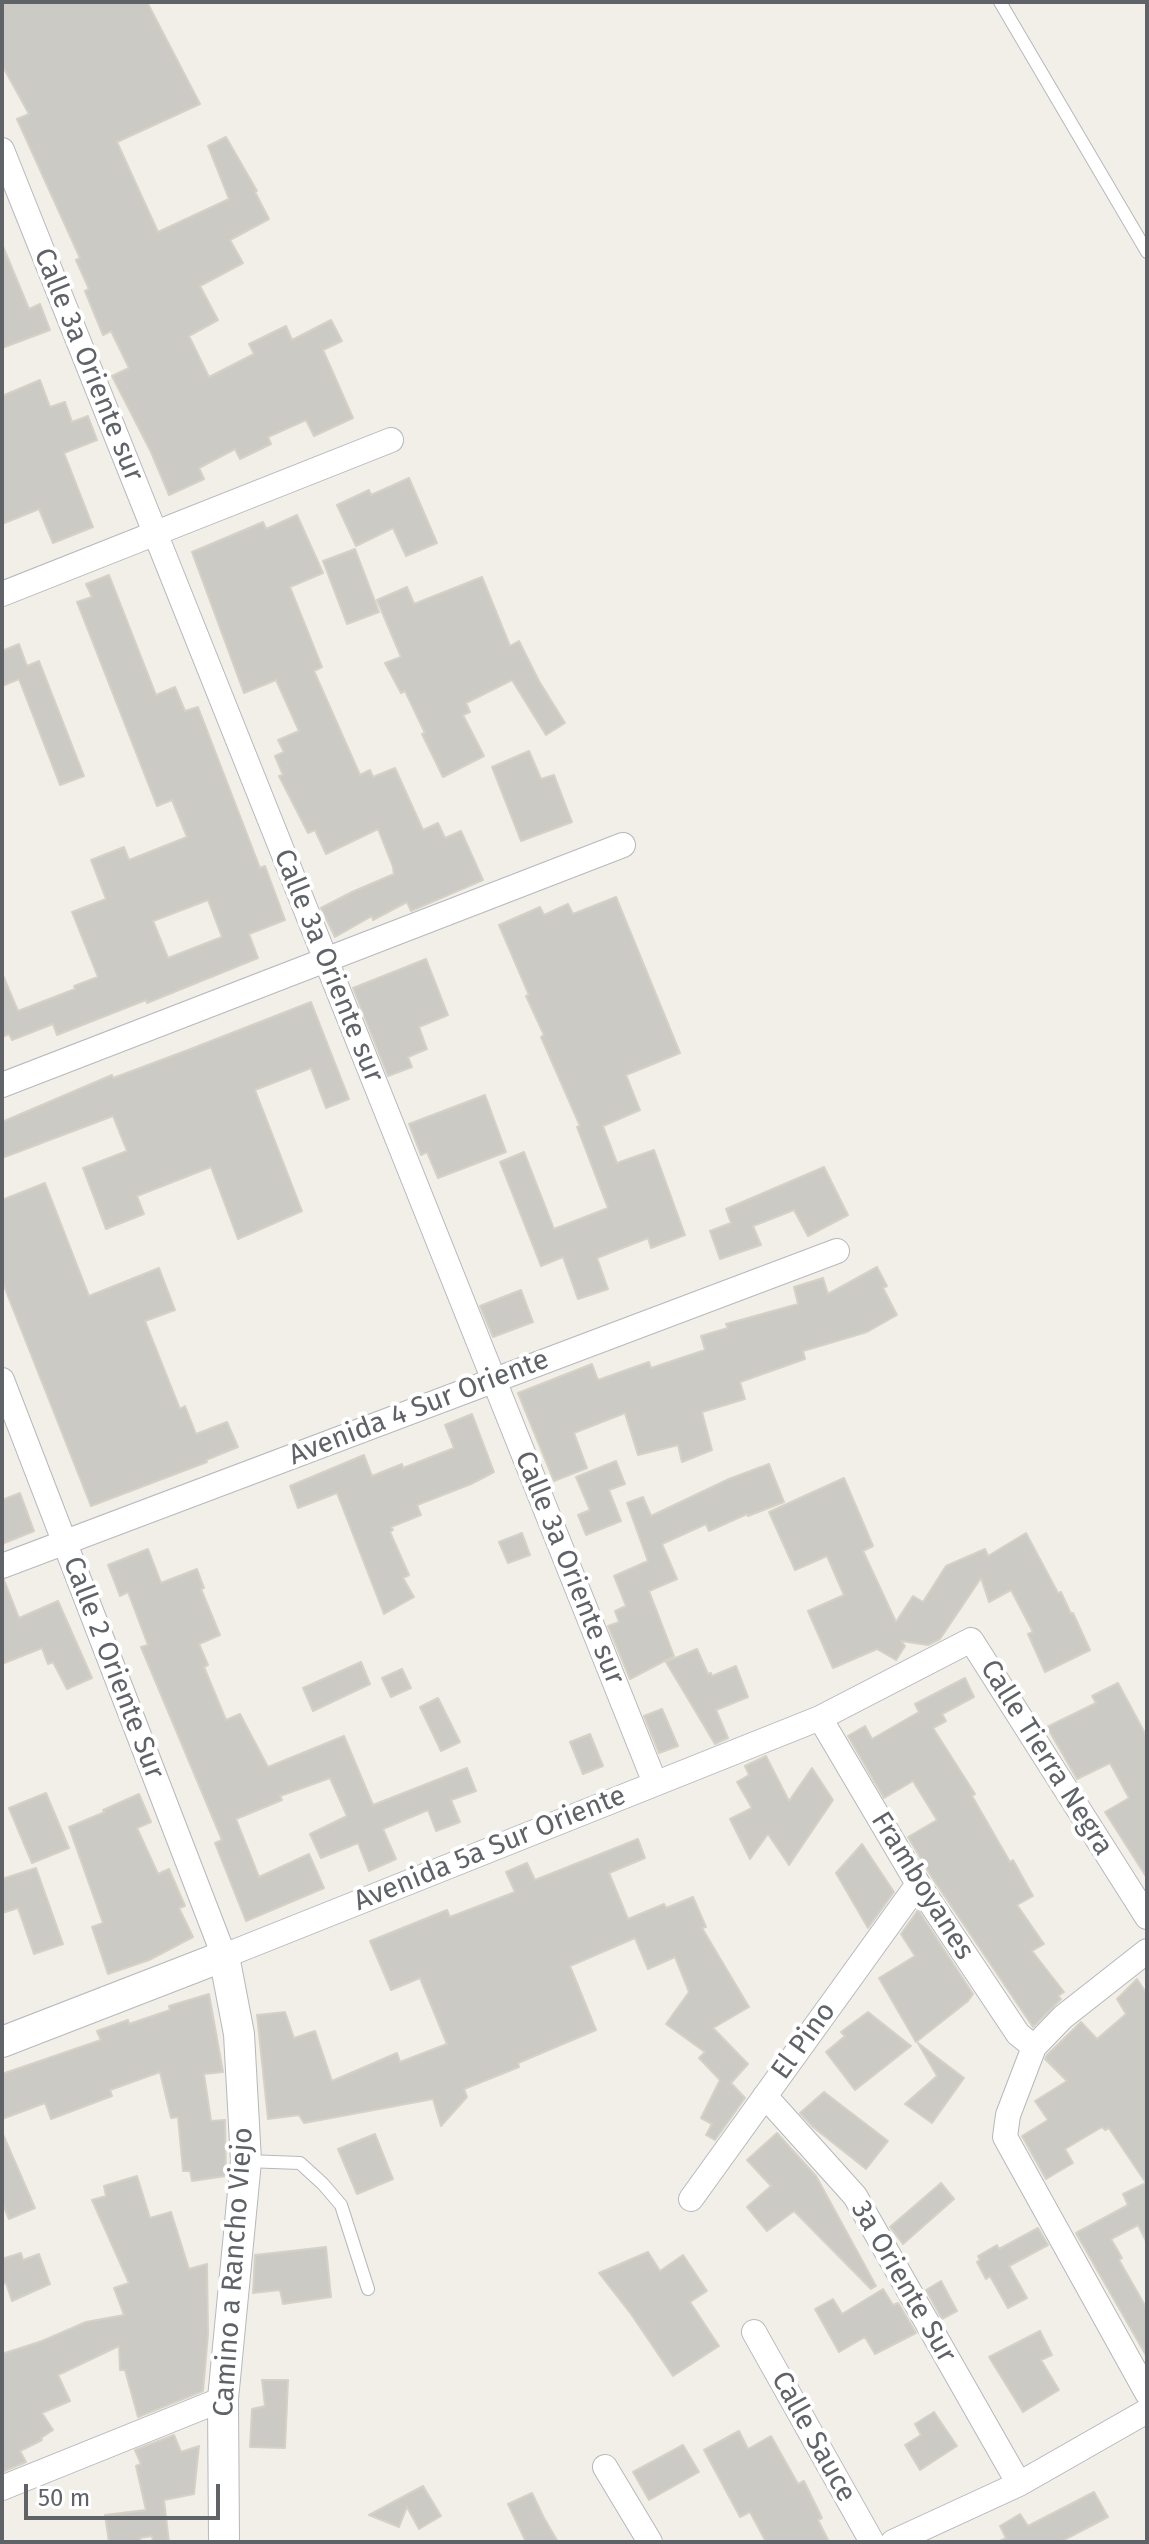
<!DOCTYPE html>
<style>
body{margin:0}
#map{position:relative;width:1149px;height:2544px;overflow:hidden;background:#f1efe8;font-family:"Fira Sans",sans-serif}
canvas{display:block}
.frame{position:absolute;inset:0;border:4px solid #5f6368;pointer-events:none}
.scale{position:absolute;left:24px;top:2484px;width:196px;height:36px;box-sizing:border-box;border:4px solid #5f6368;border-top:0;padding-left:10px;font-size:24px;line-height:28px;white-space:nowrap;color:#5f6368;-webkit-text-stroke:6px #fff;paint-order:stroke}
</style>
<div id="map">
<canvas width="1149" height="2544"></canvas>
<div class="frame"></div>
<div class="scale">50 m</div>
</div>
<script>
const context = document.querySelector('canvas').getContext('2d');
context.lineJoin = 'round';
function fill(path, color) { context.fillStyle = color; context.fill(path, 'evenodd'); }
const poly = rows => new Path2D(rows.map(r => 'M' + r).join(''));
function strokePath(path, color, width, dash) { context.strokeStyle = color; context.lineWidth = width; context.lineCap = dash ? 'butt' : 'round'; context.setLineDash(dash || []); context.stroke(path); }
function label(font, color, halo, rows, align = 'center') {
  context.font = font + ' "Fira Sans",sans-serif'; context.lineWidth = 8; context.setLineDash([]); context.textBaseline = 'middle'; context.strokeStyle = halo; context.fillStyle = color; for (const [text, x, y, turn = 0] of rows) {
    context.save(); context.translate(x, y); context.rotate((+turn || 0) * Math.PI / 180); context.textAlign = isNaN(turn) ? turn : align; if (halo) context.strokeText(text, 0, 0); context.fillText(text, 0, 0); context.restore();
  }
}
const building = poly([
 [2,2,147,2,200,104,117,142,158,232,229,199,208,146,226,137,257,191,255,192,269,219,230,240,243,263,200,286,218,320,189,336,209,377,254,354,249,344,286,326,292,340,331,320,342,341,323,350,353,418,314,436,306,420,268,437,271,444,240,459,235,449,199,468,204,479,169,495,151,452,112,376,129,368,111,331,103,335,85,291,89,289,76,260,80,258,17,119,29,114,2,65,2,2],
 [2,244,29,309,40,304,50,330,2,348,2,244],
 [40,380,50,407,65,402,72,422,88,416,97,440,64,453,93,527,53,543,39,509,2,524,2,396,40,380],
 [409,478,437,543,406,556,393,528,356,546,337,505,369,490,371,495,409,478],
 [297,515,323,573,290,587,322,667,314,671,360,775,370,770,373,777,395,768,423,830,438,823,445,838,461,831,483,880,411,911,407,902,373,920,372,916,335,937,321,908,352,892,394,874,393,867,378,829,326,854,315,830,308,833,279,776,283,775,275,756,284,752,278,740,299,731,276,680,244,693,192,552,263,522,266,529,297,515],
 [355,549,379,612,347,624,323,561,355,549],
 [109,575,156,695,175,687,185,711,198,707,260,868,265,866,285,920,249,934,258,958,147,1003,146,1000,57,1035,53,1024,12,1040,9,1034,2,1037,2,973,18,1011,75,989,74,986,98,977,72,912,106,899,91,860,124,847,129,860,187,837,172,800,157,806,77,602,92,597,86,584,109,575],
 [208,900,222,937,168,958,153,921,208,900],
 [482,577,510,646,519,641,539,681,565,723,546,735,512,680,466,703,470,712,463,715,484,756,443,777,422,734,425,733,405,691,401,693,385,663,401,657,377,600,407,587,414,604,482,577],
 [19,644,27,666,39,661,84,776,60,785,19,679,2,686,2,651,19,644],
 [529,751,541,779,554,775,572,822,521,841,492,767,529,751],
 [616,897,680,1053,626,1075,640,1110,603,1126,617,1163,654,1150,685,1235,651,1248,648,1238,597,1258,608,1289,578,1299,563,1257,541,1266,500,1162,524,1152,554,1229,608,1208,577,1127,580,1126,541,1037,544,1035,526,996,529,995,499,925,540,907,544,915,568,904,573,914,616,897],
 [426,959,448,1015,419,1027,427,1049,408,1057,412,1067,388,1076,353,988,426,959],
 [311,1002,349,1099,326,1108,311,1068,255,1090,302,1211,238,1239,211,1167,137,1196,144,1214,106,1229,83,1168,127,1151,113,1116,2,1158,2,1122,112,1075,113,1078,188,1050,311,1002],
 [485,1095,506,1152,438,1178,427,1152,421,1155,409,1124,485,1095],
 [824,1167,848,1215,808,1236,794,1210,753,1226,761,1245,720,1259,710,1231,731,1223,726,1209,824,1167],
 [45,1183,89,1296,159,1268,175,1310,145,1321,180,1409,185,1406,196,1434,227,1422,238,1447,206,1460,207,1462,91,1506,2,1281,2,1200,45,1183],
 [877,1267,887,1286,883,1288,897,1315,867,1332,803,1351,805,1359,740,1382,745,1399,702,1412,712,1450,682,1462,678,1445,638,1455,625,1413,574,1433,587,1468,554,1481,518,1393,592,1364,598,1380,649,1362,651,1368,705,1350,701,1336,728,1328,726,1324,798,1304,794,1287,823,1278,828,1294,877,1267],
 [521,1290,533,1322,493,1337,480,1306,521,1290],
 [472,1414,494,1472,471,1484,417,1505,421,1515,391,1527,393,1530,390,1532,409,1575,403,1578,414,1597,384,1614,337,1493,298,1508,290,1486,364,1455,372,1476,402,1464,403,1468,454,1448,445,1425,472,1414],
 [616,1461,625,1484,609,1490,621,1521,586,1535,578,1515,590,1510,576,1477,616,1461],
 [769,1464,784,1502,748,1516,747,1514,709,1531,706,1524,662,1544,677,1579,649,1591,674,1656,630,1679,608,1626,619,1622,615,1611,626,1606,614,1576,648,1561,627,1503,643,1497,651,1516,729,1479,769,1464],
 [844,1478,873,1546,863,1551,896,1622,913,1596,923,1602,946,1566,985,1549,988,1556,1026,1533,1058,1593,1061,1592,1071,1614,1073,1613,1090,1650,1045,1672,1028,1634,1033,1632,1011,1590,989,1602,981,1578,940,1639,928,1645,901,1641,905,1646,896,1660,877,1649,833,1668,808,1611,844,1595,827,1556,795,1570,769,1512,844,1478],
 [20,1493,34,1531,2,1544,2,1500,20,1493],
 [522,1533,530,1555,508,1563,499,1542,522,1533],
 [148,1549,161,1583,197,1569,204,1588,201,1589,220,1635,199,1644,208,1665,204,1667,226,1720,240,1714,268,1767,344,1736,373,1805,467,1768,476,1791,451,1800,460,1822,436,1831,428,1810,383,1829,396,1859,369,1871,358,1843,321,1858,310,1834,347,1816,330,1778,280,1796,282,1800,236,1819,259,1877,309,1854,324,1888,246,1921,215,1843,222,1840,141,1647,148,1645,128,1592,120,1596,108,1565,148,1549],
 [4,1580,19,1618,58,1601,92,1678,67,1689,53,1662,48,1664,42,1648,2,1664,2,1581,4,1580],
 [697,1649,708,1674,711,1673,712,1676,736,1666,748,1697,716,1710,728,1738,715,1744,666,1662,697,1649],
 [361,1662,370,1684,313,1711,303,1688,361,1662],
 [402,1669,411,1688,391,1697,382,1678,402,1669],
 [965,1678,974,1697,942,1714,946,1721,933,1728,975,1794,972,1796,1010,1862,1013,1860,1033,1896,1017,1905,1044,1944,1032,1951,1064,1992,1058,1996,1061,1999,1033,2027,931,1876,908,1837,937,1820,913,1781,884,1798,848,1736,865,1726,872,1739,919,1712,915,1704,965,1678],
 [1118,1683,1147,1737,1147,1878,1105,1812,1129,1798,1110,1763,1077,1779,1047,1727,1096,1703,1092,1696,1118,1683],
 [438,1698,460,1742,441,1751,420,1707,438,1698],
 [662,1709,678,1746,659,1753,644,1716,662,1709],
 [590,1734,603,1766,583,1774,570,1742,590,1734],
 [766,1756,789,1801,812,1768,833,1800,789,1865,768,1834,750,1859,730,1819,752,1808,737,1782,749,1775,745,1766,766,1756],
 [46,1793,69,1848,32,1863,9,1808,46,1793],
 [139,1794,151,1822,137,1828,158,1874,169,1869,185,1906,179,1908,193,1937,149,1960,108,1974,92,1927,103,1923,69,1827,105,1812,103,1810,139,1794],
 [638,1839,645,1858,609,1873,628,1919,664,1904,666,1908,693,1897,706,1927,702,1928,749,2007,713,2028,748,2064,731,2083,745,2098,715,2140,706,2135,712,2124,701,2118,720,2080,699,2058,705,2052,666,2024,689,1992,675,1957,648,1969,635,1938,570,1966,596,2030,518,2063,519,2067,464,2089,467,2097,441,2126,433,2099,304,2123,299,2115,268,2119,257,2015,285,2012,294,2038,315,2031,332,2081,397,2053,400,2062,447,2044,420,1978,391,1990,370,1941,447,1910,450,1917,515,1892,506,1872,527,1863,535,1880,638,1839],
 [862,1844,894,1892,868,1928,836,1873,862,1844],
 [36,1868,63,1944,34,1954,18,1908,2,1913,2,1879,36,1868],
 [918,1910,973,1994,968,2001,916,2042,879,1978,915,1956,901,1934,918,1910],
 [1137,1979,1147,1994,1147,2243,1138,2225,1111,2239,1122,2258,1119,2260,1147,2309,1147,2357,1076,2233,1128,2205,1123,2194,1146,2183,1109,2128,1105,2130,1102,2127,1065,2149,1073,2163,1046,2179,1022,2136,1048,2120,1035,2101,1067,2081,1045,2059,1047,2055,1081,2022,1097,2039,1126,2014,1117,1999,1137,1979],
 [209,1994,223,2072,204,2074,211,2121,225,2120,226,2176,192,2181,190,2171,183,2171,178,2117,171,2118,160,2072,110,2090,112,2096,51,2119,45,2103,2,2119,2,2074,101,2040,97,2031,128,2020,129,2024,170,2010,169,2006,209,1994],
 [868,2012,911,2046,855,2090,826,2052,845,2036,841,2032,868,2012],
 [918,2043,964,2078,932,2123,905,2104,937,2076,918,2043],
 [824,2092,888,2141,866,2169,813,2127,800,2113,824,2092],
 [2,2132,35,2208,9,2219,2,2203,2,2132],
 [777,2133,816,2176,876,2286,871,2289,794,2211,767,2231,747,2207,771,2186,747,2160,777,2133],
 [375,2134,393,2179,357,2194,338,2149,375,2134],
 [137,2176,150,2218,171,2212,189,2269,207,2264,208,2334,203,2391,138,2417,125,2370,120,2370,119,2346,58,2375,70,2401,42,2413,53,2430,41,2438,42,2440,20,2451,26,2462,2,2472,2,2354,42,2341,86,2322,124,2315,114,2288,129,2283,92,2200,106,2196,104,2186,137,2176],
 [941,2183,954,2199,903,2244,890,2227,941,2183],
 [1038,2228,1048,2245,1009,2266,1027,2298,1008,2308,990,2276,986,2279,977,2262,980,2260,978,2256,997,2245,999,2249,1038,2228],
 [326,2247,331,2297,283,2304,280,2290,253,2293,255,2255,326,2247],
 [648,2252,660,2271,683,2255,707,2291,690,2302,719,2346,673,2376,631,2314,599,2273,648,2252],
 [21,2253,23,2260,39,2254,50,2284,12,2301,6,2283,2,2284,2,2259,21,2253],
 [941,2281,957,2311,942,2319,926,2290,941,2281],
 [883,2289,893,2305,898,2303,900,2306,916,2333,875,2354,865,2337,839,2352,815,2309,833,2299,842,2314,883,2289],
 [1040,2331,1052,2355,1041,2360,1059,2390,1023,2412,989,2357,1040,2331],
 [262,2380,288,2380,285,2448,250,2447,252,2409,265,2406,262,2380],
 [934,2412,957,2446,920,2470,905,2445,921,2435,915,2424,934,2412],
 [739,2431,748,2449,771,2436,798,2484,804,2481,822,2518,818,2520,829,2542,766,2542,750,2512,740,2517,704,2450,739,2431],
 [174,2435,181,2452,199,2446,194,2494,164,2500,169,2542,153,2542,152,2536,140,2538,141,2542,109,2542,105,2515,146,2510,136,2466,141,2464,135,2450,174,2435],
 [683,2445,699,2472,649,2500,633,2472,683,2445],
 [423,2486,441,2516,419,2529,407,2507,399,2527,369,2515,423,2486],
 [1094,2492,1108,2517,1060,2542,998,2542,1006,2538,1000,2526,1020,2514,1028,2526,1094,2492],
 [532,2493,544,2518,558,2542,526,2542,508,2504,532,2493]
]);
fill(building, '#cccac5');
strokePath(building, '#d6d1c6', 2);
const service = poly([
 [1000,2,1147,252],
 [246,2161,300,2163,323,2184,341,2205,368,2289]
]);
const minor = poly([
 [2,150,655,1783],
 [2,594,391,440],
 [2,1085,623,845],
 [2,1380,224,1956,820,1718,971,1640,1147,1917],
 [2,1566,837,1251],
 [820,1718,918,1884,1018,2034,1034,2047],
 [1147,1951,1063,2017,1034,2047,1008,2115,1005,2137,1147,2393],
 [765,2096,855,2196,1019,2484],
 [691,2199,918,1884],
 [754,2332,872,2542],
 [605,2467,650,2542],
 [2,2488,223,2399],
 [893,2542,1019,2484,1147,2411]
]);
const tertiary = poly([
 [2,2042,224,1956,239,2034,246,2161,223,2399,224,2542]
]);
strokePath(service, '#b5b8bc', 14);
strokePath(minor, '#b5b8bc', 26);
strokePath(tertiary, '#b5b8bc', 32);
strokePath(service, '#fff', 12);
strokePath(minor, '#fff', 24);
strokePath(tertiary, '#fff', 30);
label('28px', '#5f6368', '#fff', [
 ["Calle 3a Oriente sur",88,365,68],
 ["Calle 3a Oriente sur",328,966,68],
 ["Avenida 4 Sur Oriente",419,1408,-21],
 ["Calle 3a Oriente sur",569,1568,68],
 ["Calle 2 Oriente Sur",113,1668,69],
 ["Calle Tierra Negra",1046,1758,58],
 ["Avenida 5a Sur Oriente",490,1849,-22],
 ["Framboyanes",922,1886,58],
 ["El Pino",804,2041,-54],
 ["Camino a Rancho Viejo",234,2272,-86],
 ["3a Oriente Sur",903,2282,60],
 ["Calle Sauce",813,2437,61]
]);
</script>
